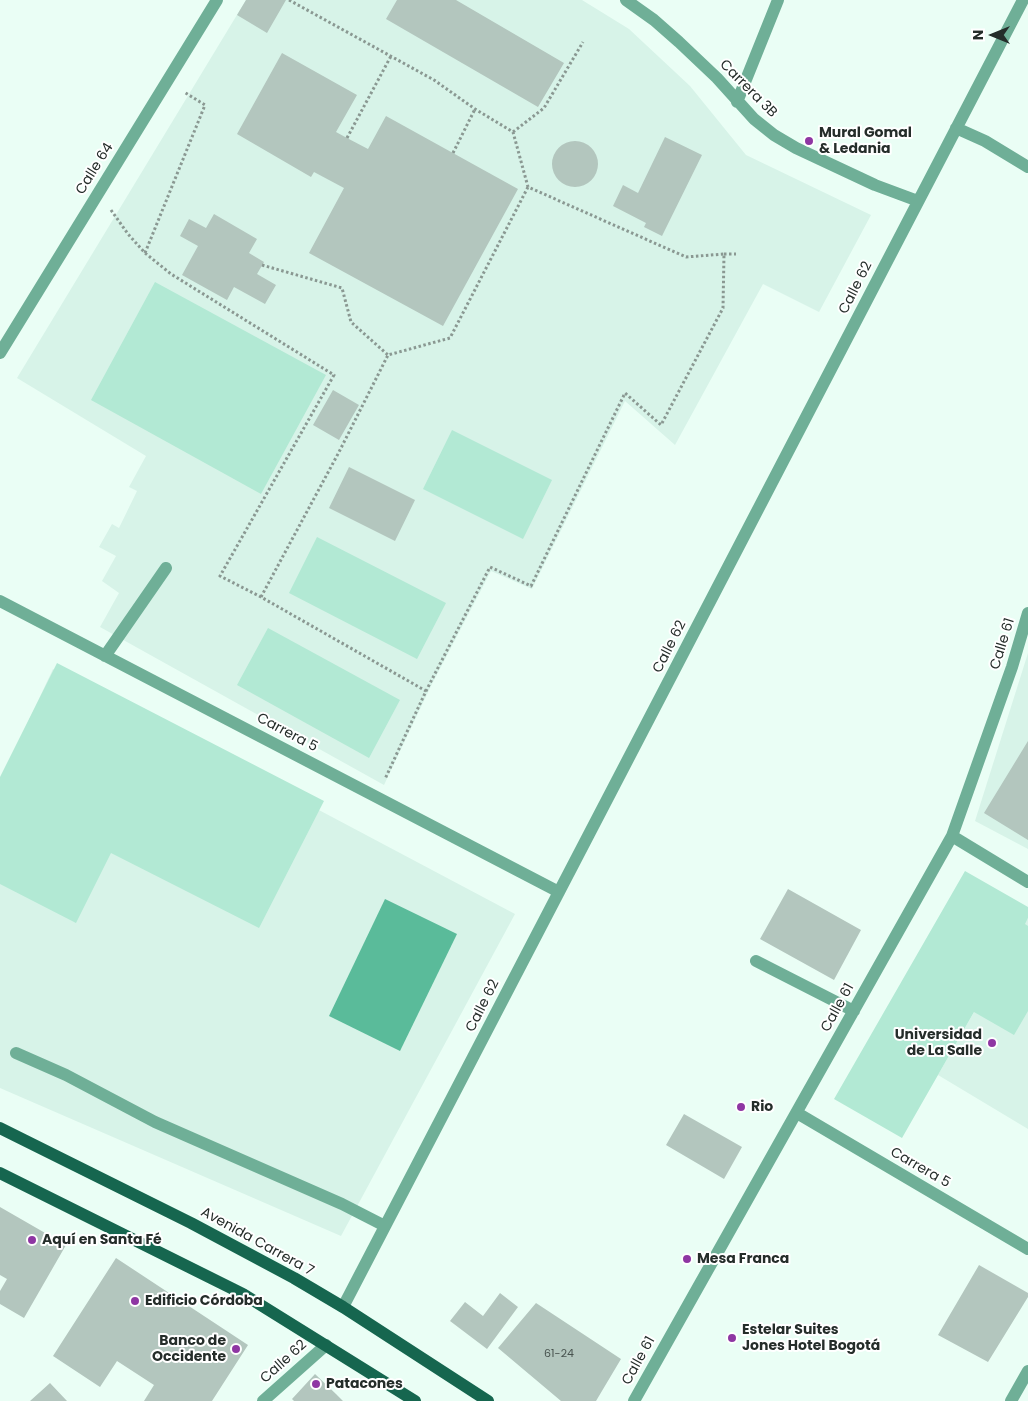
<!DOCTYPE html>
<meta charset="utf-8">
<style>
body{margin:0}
#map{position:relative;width:1028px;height:1401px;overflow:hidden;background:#eafef5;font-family:Poppins,sans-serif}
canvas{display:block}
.north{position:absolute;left:968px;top:10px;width:50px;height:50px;-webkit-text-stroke:4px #fff;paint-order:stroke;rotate:270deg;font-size:14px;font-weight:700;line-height:20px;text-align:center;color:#252d2a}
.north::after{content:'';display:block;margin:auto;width:18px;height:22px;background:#252d2a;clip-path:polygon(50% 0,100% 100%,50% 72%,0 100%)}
</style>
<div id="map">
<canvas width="1028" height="1401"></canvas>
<div class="north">N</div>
</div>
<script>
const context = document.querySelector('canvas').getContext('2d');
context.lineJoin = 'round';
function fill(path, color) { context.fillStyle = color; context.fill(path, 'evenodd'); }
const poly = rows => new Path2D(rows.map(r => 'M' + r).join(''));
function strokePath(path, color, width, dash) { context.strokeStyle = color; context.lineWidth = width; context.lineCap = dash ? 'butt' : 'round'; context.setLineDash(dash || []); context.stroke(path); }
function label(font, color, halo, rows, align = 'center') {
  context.font = font + ' Poppins,sans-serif'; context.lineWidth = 4; context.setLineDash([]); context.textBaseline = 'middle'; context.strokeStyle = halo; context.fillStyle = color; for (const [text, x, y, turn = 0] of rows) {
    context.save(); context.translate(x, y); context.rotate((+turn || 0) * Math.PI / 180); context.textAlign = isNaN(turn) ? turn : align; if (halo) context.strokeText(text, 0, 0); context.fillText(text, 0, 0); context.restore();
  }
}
fill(poly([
 [246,0,582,0,629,29,690,86,746,155,871,215,819,312,763,284,675,445,625,401,532,589,491,571,431,686,384,785,100,627,119,593,102,581,116,556,99,547,112,524,119,528,137,491,129,487,146,456,17,378],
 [1028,653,1028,849,975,821],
 [53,669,515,914,341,1236,0,1088,0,781],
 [1028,918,1028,1129,938,1075]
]), '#d7f3e8');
fill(poly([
 [155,282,326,375,261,494,91,400],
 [452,430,552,480,523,539,423,489],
 [317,537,446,603,417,659,289,593],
 [268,628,400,700,369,758,237,685],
 [57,663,324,801,259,928,111,853,76,923,0,884,0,777],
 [965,871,1028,907,1028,918,1025,924,1028,926,1028,1011,1014,1035,974,1012,902,1138,834,1099]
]), '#b2e9d4');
fill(poly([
 [385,899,457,934,400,1051,329,1016]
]), '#5abb9a');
fill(poly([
 [246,0,286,0,267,33,237,15],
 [397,0,456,0,564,63,538,107,386,19],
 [282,53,357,95,336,132,347,138,368,149,386,116,518,189,443,326,309,253,344,188,314,172,311,177,237,134],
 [665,137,702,155,662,236,644,227,646,223,613,206,623,185,638,193],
 '552 164a23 23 0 1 1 46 0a23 23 0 1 1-46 0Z',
 [214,214,257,239,249,253,264,262,257,274,276,285,265,304,234,287,227,300,182,275,198,246,180,236,189,219,206,228],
 [333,390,359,405,339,440,313,425],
 [349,467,415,500,395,541,329,508],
 [1028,741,1028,840,984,813],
 [788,889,861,930,834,980,760,939],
 [684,1114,742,1147,724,1179,666,1145],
 [0,1207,66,1245,24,1318,0,1304,0,1291,7,1279,0,1275],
 [116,1258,248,1345,212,1401,144,1401,154,1385,117,1361,100,1387,53,1356],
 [979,1265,1028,1293,1028,1297,988,1362,938,1335],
 [500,1293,518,1307,487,1349,450,1321,465,1302,483,1316],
 [536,1303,621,1359,596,1401,561,1401,498,1348],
 [315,1374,336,1394,343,1401,294,1401,292,1399],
 [50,1383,67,1401,30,1401]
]), '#b3c6be');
strokePath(poly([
 [289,0,434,80,475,109,513,132,528,187,686,257,724,254,723,308,661,425,625,393,531,586,490,567,426,691,385,779],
 [513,132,544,108,583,42],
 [347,138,391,56],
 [453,153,475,109],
 [111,210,128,234,145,253,171,274,334,375,220,576,261,597,426,691],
 [145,253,205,105,184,92],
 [724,254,736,254],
 [262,265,342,288,351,322,388,355],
 [261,597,339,452,388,355,450,338,528,187]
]), '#8a9892', 3, [2.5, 2.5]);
strokePath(poly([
 [626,0,654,20,679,42,717,78,754,119,774,135,796,148,875,185,918,201],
 [737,102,778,0],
 [956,128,985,141,1028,167],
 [0,353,217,0],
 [0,601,559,892],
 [105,656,166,568],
 [952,836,1028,882],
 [756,961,854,1011],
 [16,1053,66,1075,155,1122,342,1204,385,1226],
 [797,1113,1028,1249],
 [343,1307,1023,0],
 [263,1401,326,1345],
 [634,1401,952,836,1012,667,1028,613],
 [1011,1401,1028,1371]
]), '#6faf97', 12);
strokePath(poly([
 [0,1128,191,1223,294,1278,343,1307,488,1401],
 [0,1173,243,1294,415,1401]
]), '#16664f', 12);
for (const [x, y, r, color] of [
 [809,141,5,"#8e36a3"],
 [992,1043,5,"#8e36a3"],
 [741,1107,5,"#8e36a3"],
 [32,1240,5,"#8e36a3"],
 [687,1259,5,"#8e36a3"],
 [135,1301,5,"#8e36a3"],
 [732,1338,5,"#8e36a3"],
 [236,1349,5,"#8e36a3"],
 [316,1384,5,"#8e36a3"]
]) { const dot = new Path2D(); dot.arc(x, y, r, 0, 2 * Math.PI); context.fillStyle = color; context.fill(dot); strokePath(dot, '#fff', 2); }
label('11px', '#48534f', null, [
 ["61-24",559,1354]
]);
label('14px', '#252d2a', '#fff', [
 ["Carrera 3B",748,89,45],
 ["Calle 64",95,169,-58],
 ["Calle 62",856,288,-63],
 ["Calle 61",1003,644,-73],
 ["Calle 62",670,647,-63],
 ["Carrera 5",287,733,28],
 ["Calle 62",483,1006,-63],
 ["Calle 61",838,1008,-61],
 ["Carrera 5",920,1168,30],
 ["Avenida Carrera 7",257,1242,29],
 ["Calle 61",639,1361,-61],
 ["Calle 62",284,1362,-42]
]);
label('bold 14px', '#252d2a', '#fff', [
 ["Mural Gomal",819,133],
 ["& Ledania",819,149],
 ["Universidad",982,1035,"right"],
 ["de La Salle",982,1051,"right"],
 ["Rio",751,1107],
 ["Aquí en Santa Fé",42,1240],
 ["Mesa Franca",697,1259],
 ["Edificio Córdoba",145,1301],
 ["Estelar Suites",742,1330],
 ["Jones Hotel Bogotá",742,1346],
 ["Banco de",226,1341,"right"],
 ["Occidente",226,1357,"right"],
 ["Patacones",326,1384]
], 'left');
</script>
